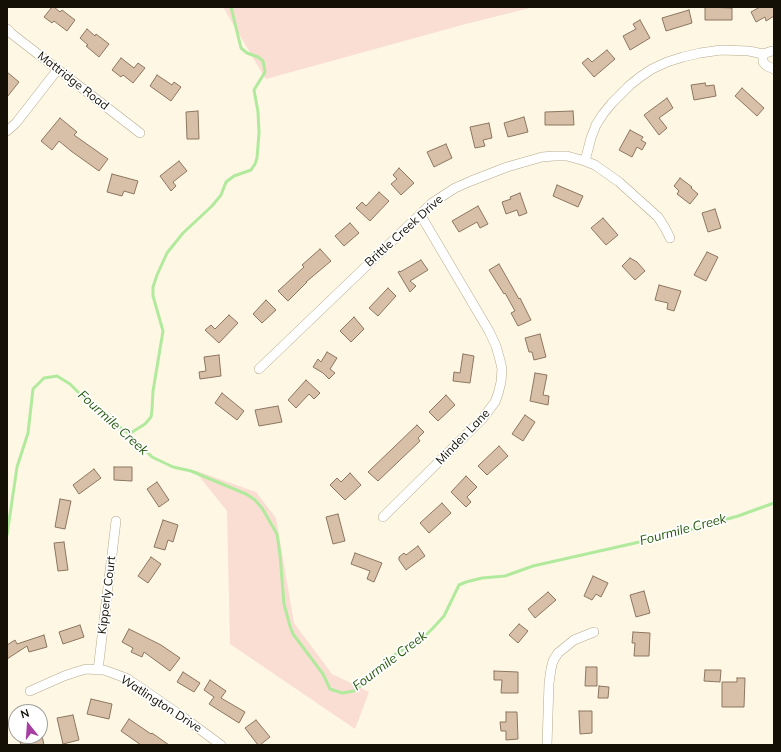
<!DOCTYPE html>
<style>
body{margin:0}
#map{position:relative;width:781px;height:752px;overflow:hidden;background:#fef7e4;font-family:Mulish,sans-serif}
canvas{display:block}
.frame{position:absolute;inset:0;border:8px solid #141005;pointer-events:none}
.north{position:absolute;left:8px;top:704px;width:40px;height:40px;box-sizing:border-box;background:#fff;border:1px solid #a19f9b;border-radius:50%;rotate:343deg;font-size:11px;font-weight:700;line-height:16px;text-align:center;color:#141005}
.north::after{content:'';display:block;margin:auto;width:14px;height:18px;background:#a73fa3;clip-path:polygon(50% 0,100% 100%,50% 72%,0 100%)}
</style>
<div id="map">
<canvas width="781" height="752"></canvas>
<div class="frame"></div>
<div class="north">N</div>
</div>
<script>
const context = document.querySelector('canvas').getContext('2d');
context.lineJoin = 'round';
function fill(path, color) { context.fillStyle = color; context.fill(path, 'evenodd'); }
const poly = rows => new Path2D(rows.map(r => 'M' + r).join(''));
function strokePath(path, color, width, dash) { context.strokeStyle = color; context.lineWidth = width; context.lineCap = dash ? 'butt' : 'round'; context.setLineDash(dash || []); context.stroke(path); }
function label(font, color, halo, rows, align = 'center') {
  context.font = font + ' Mulish,sans-serif'; context.lineWidth = 3.5; context.setLineDash([]); context.textBaseline = 'middle'; context.strokeStyle = halo; context.fillStyle = color; for (const [text, x, y, turn = 0] of rows) {
    context.save(); context.translate(x, y); context.rotate((+turn || 0) * Math.PI / 180); context.textAlign = isNaN(turn) ? turn : align; if (halo) context.strokeText(text, 0, 0); context.fillText(text, 0, 0); context.restore();
  }
}
fill(poly([
 [223,7,534,7,462,25,266,79,265,78],
 [194,470,256,492,276,518,294,623,332,674,369,692,355,729,230,644,227,511]
]), '#faded3');
strokePath(poly([
 [129,434,145,424,151,417,152,410,153,391,163,331,153,296,153,287,157,275,167,253,183,233,212,206,221,195,226,182,234,176,251,170,255,164,257,158,259,133,258,112,254,90,265,72,263,61,258,57,247,53,241,48,231,7],
 [7,535,17,467,28,433,33,389,44,378,57,376,70,384,93,407,129,434,152,457,173,467,191,471,246,494,255,500,262,508,277,534,280,555,284,604,290,626,293,634,323,674,330,689,342,693,354,691,373,676,394,655,422,639,433,628,444,616,459,585,466,582,482,578,505,576,533,566,675,534,738,516,774,503]
]), '#b1ea9d', 3);
const building = poly([
 [52,7,54,7,60,12,62,10,75,20,67,31,54,21,52,23,44,17,52,7],
 [705,7,732,8,732,20,705,20,705,7],
 [760,7,774,7,774,16,766,21,765,17,756,22,751,12,760,7],
 [689,10,692,23,666,31,662,18,689,10],
 [640,20,650,38,630,50,623,36,636,29,633,24,640,20],
 [87,29,95,36,96,34,109,44,99,57,86,46,88,45,80,38,87,29],
 [607,50,615,59,594,77,582,63,588,58,592,62,607,50],
 [121,58,134,68,138,63,145,68,133,83,123,75,121,77,112,70,121,58],
 [7,72,19,82,7,97,7,72],
 [157,75,172,85,174,82,181,87,171,101,150,86,157,75],
 [705,83,706,86,714,85,716,96,694,100,691,85,705,83],
 [742,88,764,108,757,116,735,96,742,88],
 [667,98,673,108,659,118,667,128,659,135,644,115,667,98],
 [198,111,199,139,187,139,186,112,198,111],
 [573,111,574,125,545,125,545,112,573,111],
 [524,117,528,132,508,137,504,123,524,117],
 [60,118,77,132,74,135,108,159,99,171,71,151,59,141,52,150,41,141,60,118],
 [489,123,492,138,483,140,485,146,475,148,470,127,489,123],
 [630,130,643,137,641,140,646,143,642,150,637,147,632,157,619,150,630,130],
 [446,144,452,158,434,167,427,152,446,144],
 [179,161,187,171,173,182,176,186,171,191,160,176,179,161],
 [399,168,414,183,401,195,391,184,397,179,393,175,399,168],
 [112,174,138,181,134,194,124,191,122,196,107,192,112,174],
 [680,178,692,187,691,188,698,194,690,204,677,194,679,191,674,186,680,178],
 [557,185,583,196,578,207,553,196,557,185],
 [379,192,389,201,370,221,356,208,362,202,366,206,379,192],
 [520,193,527,213,519,216,517,210,506,214,502,202,511,199,510,197,520,193],
 [478,206,488,224,480,228,477,222,459,232,452,221,478,206],
 [715,209,721,228,708,232,702,213,715,209],
 [603,218,618,235,606,245,591,228,603,218],
 [350,223,359,233,344,246,335,236,350,223],
 [320,249,331,261,306,282,307,282,288,301,278,291,304,267,302,265,320,249],
 [707,252,718,257,706,281,694,275,707,252],
 [630,258,637,262,645,271,635,280,622,266,630,258],
 [421,260,428,270,410,281,416,286,410,292,398,272,400,271,400,272,421,260],
 [499,264,519,299,520,298,531,320,518,326,511,313,515,311,505,293,504,294,489,270,499,264],
 [659,285,681,291,674,311,667,309,668,303,655,300,659,285],
 [388,288,396,296,378,316,369,308,388,288],
 [266,300,276,310,262,323,253,314,266,300],
 [229,315,238,323,219,343,205,330,211,325,215,329,229,315],
 [354,317,364,329,351,342,340,331,354,317],
 [540,334,546,357,534,360,532,352,529,352,525,338,540,334],
 [327,352,337,358,330,369,335,373,329,379,323,373,313,367,318,359,321,362,327,352],
 [463,354,474,356,470,383,453,381,454,372,460,373,463,354],
 [219,355,221,376,200,379,199,372,206,371,204,357,219,355],
 [535,373,547,375,543,395,549,396,548,405,530,401,535,373],
 [306,380,320,393,314,399,309,394,296,408,288,400,306,380],
 [222,393,244,411,237,420,215,403,222,393],
 [446,395,455,405,438,421,429,412,446,395],
 [278,406,282,422,259,426,255,410,278,406],
 [525,415,535,422,523,441,512,434,525,415],
 [417,425,424,432,418,438,420,441,378,481,368,472,417,425],
 [499,446,508,456,487,475,478,466,499,446],
 [114,467,132,467,132,481,114,480,114,467],
 [94,469,101,478,79,494,73,485,94,469],
 [350,473,361,485,345,500,330,485,337,478,341,482,350,473],
 [466,476,477,487,467,497,471,502,466,507,451,492,466,476],
 [157,482,169,500,159,507,147,489,157,482],
 [60,499,71,501,65,529,55,527,60,499],
 [442,503,451,513,429,533,420,523,442,503],
 [338,514,345,541,333,544,326,517,338,514],
 [163,520,178,525,173,542,168,540,165,550,154,547,163,520],
 [64,542,68,570,58,571,54,543,64,542],
 [418,546,425,556,406,570,399,560,399,557,404,553,406,555,418,546],
 [355,553,382,563,374,582,367,579,370,571,351,564,355,553],
 [151,557,161,564,148,583,138,576,151,557],
 [593,576,608,583,601,597,596,594,592,600,584,596,593,576],
 [644,591,650,613,636,617,630,595,644,591],
 [548,592,556,600,535,618,528,609,548,592],
 [519,624,528,631,518,643,509,635,519,624],
 [80,625,84,637,63,644,59,632,80,625],
 [129,629,161,645,180,658,170,671,144,652,142,657,131,652,133,648,122,642,129,629],
 [633,632,650,633,649,656,634,656,635,643,632,643,633,632],
 [44,635,47,647,29,652,27,646,7,659,7,645,15,640,17,644,44,635],
 [586,667,597,667,597,686,585,686,586,667],
 [705,670,721,670,720,682,704,681,705,670],
 [494,671,518,672,518,693,501,693,502,680,494,680,494,671],
 [183,672,200,683,194,692,177,682,183,672],
 [737,678,745,678,744,707,722,707,722,682,737,682,737,678],
 [210,680,226,691,221,698,245,712,239,723,209,704,214,697,204,690,210,680],
 [599,686,609,687,608,698,598,698,599,686],
 [91,699,112,704,109,719,87,714,91,699],
 [579,711,592,711,592,733,580,734,579,711],
 [506,712,517,712,518,739,506,740,506,731,501,731,500,722,506,722,506,712],
 [73,715,79,740,63,744,57,718,73,715],
 [129,719,151,734,152,733,169,745,141,745,121,731,129,719],
 [256,720,270,737,260,745,258,745,245,728,256,720],
 [28,736,42,736,44,745,21,745,19,738,28,736]
]);
fill(building, '#d8bfa7');
strokePath(building, '#8d7660', 1);
const minor = poly([
 [7,29,12,34,140,133],
 [774,51,772,51,763,54,763,62,767,66,774,69],
 [7,131,16,123,58,69],
 [585,161,591,138,596,125,603,114,612,103,630,85,640,77,652,69,667,62,683,57,700,53,721,50,749,51,763,54],
 [259,369,432,203,455,188,471,181,507,167,542,157,554,156,567,156,585,161,595,165,619,182,658,217,665,228,670,238],
 [383,517,483,418,495,402,498,394,501,382,502,369,500,360,496,346,489,331,420,214],
 [98,670,116,521],
 [30,691,64,676,76,672,86,669,104,670,115,674,128,679,183,717,221,745],
 [547,745,549,683,551,669,553,661,558,653,574,640,594,632]
]);
strokePath(minor, '#b5a98b', 10);
strokePath(minor, '#fff', 9);
label('12px', '#141005', '#fff', [
 ["Mattridge Road",73,81,38],
 ["Brittle Creek Drive",404,231,-42],
 ["Minden Lane",463,437,-46],
 ["Kipperly Court",107,595,-83],
 ["Watlington Drive",161,704,33]
]);
label('italic 13px', '#26590d', '#fff', [
 ["Fourmile Creek",113,423,42],
 ["Fourmile Creek",683,530,-15],
 ["Fourmile Creek",390,661,-37]
]);
</script>
